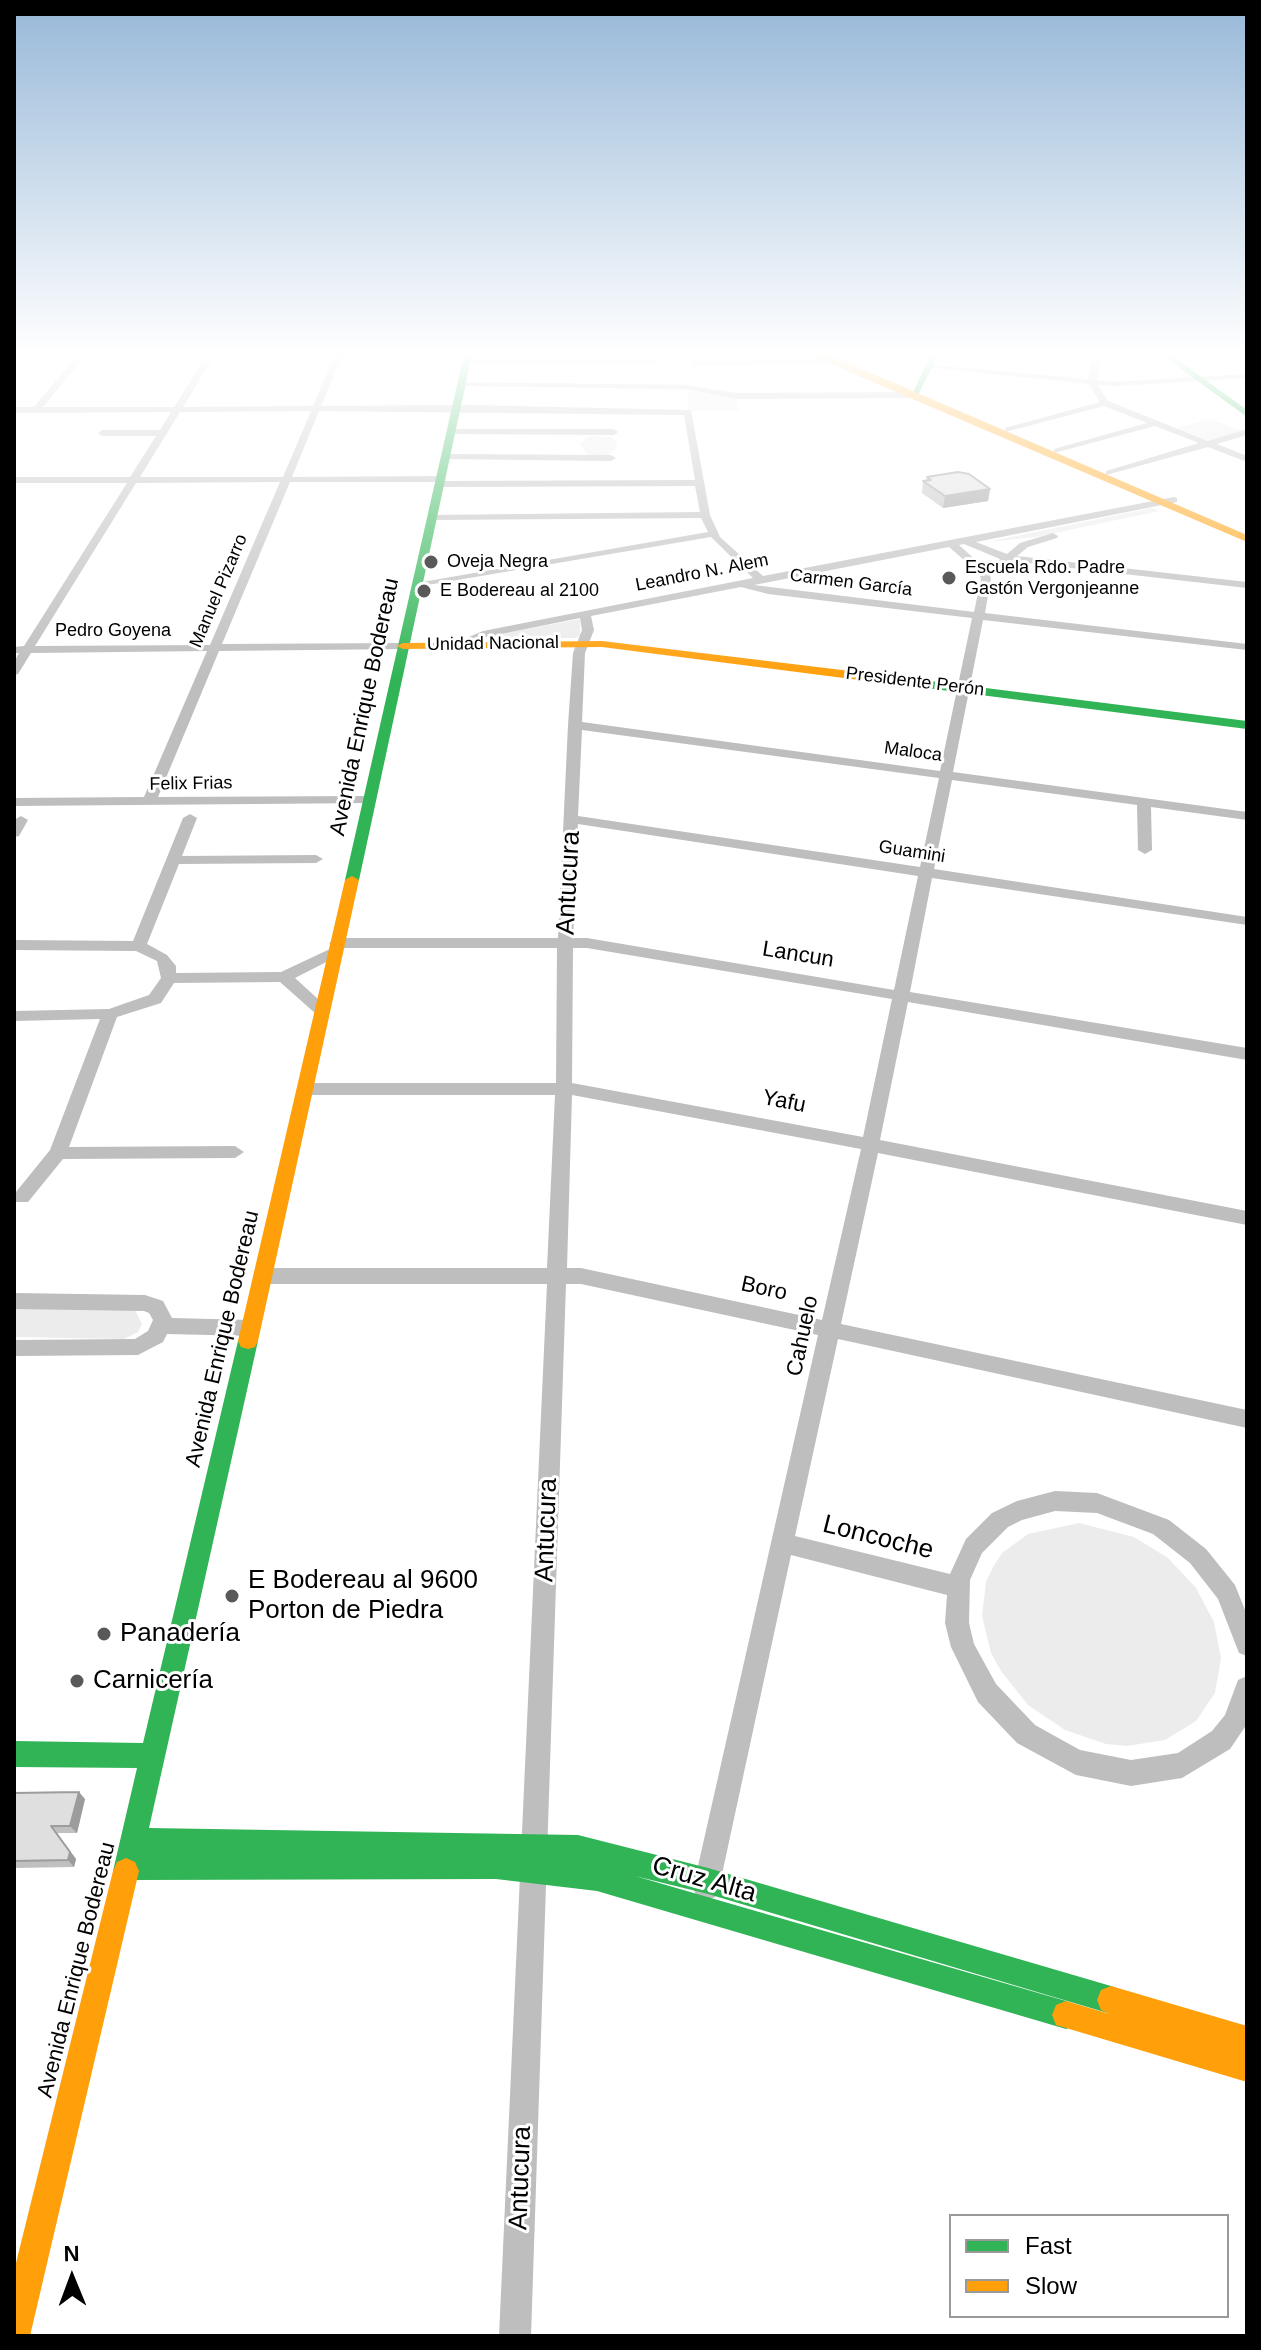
<!DOCTYPE html>
<meta charset="utf-8">
<style>
body{margin:0}
#map{position:relative;width:1261px;height:2350px;overflow:hidden;background:#fff;font-family:Helvetica,sans-serif}
canvas{display:block}
.frame{position:absolute;inset:0;border:16px solid #000;pointer-events:none}
.legend{position:absolute;left:949px;top:2214px;width:280px;height:104px;box-sizing:border-box;background:#fff;border:2px solid #999;margin:0;padding:10px 14px;list-style:none;font-size:24px;color:#000}
.legend li{display:flex;align-items:center;gap:16px;height:40px}
.legend b{width:40px;border:2px solid #999}
.north{position:absolute;left:32px;top:2238px;width:80px;height:80px;-webkit-text-stroke:6px #fff;paint-order:stroke;rotate:359deg;font-size:22px;font-weight:700;line-height:32px;text-align:center;color:#000}
.north::after{content:'';display:block;margin:auto;width:28px;height:36px;background:#000;clip-path:polygon(50% 0,100% 100%,50% 72%,0 100%)}
</style>
<div id="map">
<canvas width="1261" height="2350"></canvas>
<div class="frame"></div>
<ul class="legend">
<li><b style="height:10px;background:#30b455"></b>Fast</li>
<li><b style="height:10px;background:#ff9f0a"></b>Slow</li>
</ul>
<div class="north">N</div>
</div>
<script>
const context = document.querySelector('canvas').getContext('2d');
context.lineJoin = 'round';
function fill(path, color) { context.fillStyle = color; context.fill(path, 'evenodd'); }
const poly = rows => new Path2D(rows.map(r => 'M' + r).join(''));
function strokePath(path, color, width, dash) { context.strokeStyle = color; context.lineWidth = width; context.lineCap = dash ? 'butt' : 'round'; context.setLineDash(dash || []); context.stroke(path); }
function label(font, color, halo, rows, align = 'center') {
  context.font = font + ' Helvetica,sans-serif'; context.lineWidth = 6; context.setLineDash([]); context.textBaseline = 'middle'; context.strokeStyle = halo; context.fillStyle = color; for (const [text, x, y, turn = 0] of rows) {
    context.save(); context.translate(x, y); context.rotate((+turn || 0) * Math.PI / 180); context.textAlign = isNaN(turn) ? turn : align; if (halo) context.strokeText(text, 0, 0); context.fillText(text, 0, 0); context.restore();
  }
}
fill(poly([
 [687,388,736,398,738,411,688,411],
 [1210,419,1245,432,1211,442,1177,428],
 [589,436,610,437,617,442,616,448,608,455,588,455,579,444],
 [1152,508,1159,511,1036,537,987,542],
 [580,619,580,635,576,638,488,639,488,636],
 [14,1307,135,1310,142,1324,138,1332,124,1339,14,1337],
 [1079,1523,1134,1537,1168,1558,1196,1588,1214,1622,1221,1658,1215,1693,1196,1721,1165,1740,1127,1746,1106,1744,1065,1730,1028,1705,1001,1671,991,1653,982,1616,986,1582,993,1567,1002,1553,1028,1534]
]), '#ececec');
fill(poly([
 [82,350,90,350,43,407,174,407,210,350,218,350,183,407,313,406,337,350,345,350,321,406,467,405,691,410,710,515,720,537,763,576,1174,497,1177,498,1177,502,976,542,1007,554,1020,543,1053,533,1058,536,1057,538,1028,547,1017,556,1247,582,1247,588,1010,561,1002,566,997,563,1000,559,964,544,959,545,989,572,991,579,985,613,1247,644,1247,650,983,620,953,772,1247,812,1247,820,1151,807,1152,850,1145,854,1138,850,1137,805,952,780,934,869,1247,917,1247,925,932,878,910,992,1247,1048,1247,1060,908,1002,880,1140,1247,1211,1247,1225,878,1153,841,1324,1247,1410,1247,1428,838,1339,795,1536,950,1574,966,1539,992,1513,1017,1501,1055,1491,1097,1493,1169,1520,1206,1549,1235,1585,1247,1615,1247,1656,1239,1653,1218,1599,1190,1563,1153,1534,1097,1513,1055,1511,1022,1520,1008,1527,982,1553,970,1580,969,1623,974,1644,996,1684,1035,1725,1080,1750,1131,1760,1178,1753,1212,1731,1225,1715,1238,1680,1247,1676,1247,1724,1230,1749,1182,1778,1131,1786,1076,1775,1017,1743,978,1702,951,1647,945,1623,947,1595,791,1555,719,1888,715,1897,706,1901,697,1897,693,1888,818,1335,581,1284,566,1284,531,2336,499,2336,547,1284,263,1284,256,1281,253,1276,256,1271,263,1268,547,1268,555,1095,306,1095,298,1089,306,1083,556,1083,557,948,337,948,329,943,337,938,558,938,568,725,573,653,582,630,580,618,486,637,461,647,457,646,457,642,483,631,753,578,711,537,416,587,411,584,708,532,701,518,432,520,429,519,429,515,700,512,695,486,440,487,435,484,437,482,290,482,222,644,403,643,409,646,403,649,219,651,158,797,369,796,376,800,374,803,14,806,14,798,144,797,207,651,31,653,18,674,14,675,14,662,19,653,14,653,14,647,24,646,127,483,14,483,14,477,130,477,156,436,102,436,98,433,102,430,160,430,171,412,14,413,14,407,34,407,82,350],
 [311,411,283,477,140,477,180,412,311,411],
 [319,411,684,415,695,480,444,481,446,479,441,476,292,477,319,411],
 [280,482,210,645,35,646,136,483,280,482],
 [949,547,979,573,981,579,974,612,754,585,949,547],
 [741,587,768,594,972,618,940,771,582,722,585,653,594,630,591,616,741,587],
 [582,730,939,778,920,867,578,816,582,730],
 [578,824,918,876,894,990,587,938,573,938,578,824],
 [573,948,587,948,892,999,863,1137,572,1083,573,948],
 [572,1095,861,1149,822,1320,581,1268,567,1268,572,1095],
 [652,350,660,350,661,359,651,364,467,362,463,360,467,358,650,360,653,358,652,350],
 [1094,350,1102,350,1097,380,1116,382,1247,374,1247,378,1116,386,1098,385,1108,401,1208,441,1247,429,1247,435,1217,444,1247,456,1247,462,1208,447,1106,475,1106,471,1199,443,1155,426,1054,453,1054,449,1147,423,1104,406,1005,432,1005,428,1100,402,1089,384,926,367,930,365,1088,379,1094,350],
 [841,360,838,364,694,365,690,363,694,361,841,360],
 [462,382,686,385,736,393,914,392,918,395,914,398,736,399,686,389,459,386,462,382],
 [451,429,614,429,618,432,614,435,448,434,451,429],
 [446,454,611,455,616,458,611,461,443,459,446,454],
 [190,814,197,818,182,856,316,855,323,859,316,863,179,864,147,944,167,955,176,966,176,973,281,972,330,949,340,949,340,955,295,978,330,1010,328,1014,316,1014,280,982,174,983,161,1003,117,1017,69,1147,235,1146,244,1152,235,1158,63,1159,28,1202,16,1202,16,1192,50,1150,100,1019,14,1021,14,1011,109,1009,149,995,161,978,157,961,136,951,14,950,14,940,133,941,183,818,190,814],
 [21,816,28,820,19,836,14,837,14,820,21,816],
 [14,1293,145,1295,163,1301,172,1318,251,1320,258,1322,261,1328,258,1334,251,1336,167,1334,163,1342,138,1355,14,1356,14,1340,135,1339,148,1331,153,1320,149,1313,144,1311,14,1309,14,1293]
]), '#bebebe');
fill(poly([
 [465,350,473,350,359,880,352,884,345,880,465,350],
 [933,350,941,350,918,395,911,397,933,350],
 [1155,350,1164,350,1247,410,1247,417,1155,350],
 [867,673,1247,721,1247,729,863,680,861,677,867,673],
 [248,1333,255,1335,258,1341,149,1828,578,1835,708,1868,1111,1986,1121,1990,1125,2000,1121,2010,1111,2014,708,1894,635,1876,1066,2001,1076,2005,1080,2015,1076,2025,1066,2029,597,1891,496,1879,135,1880,126,1884,117,1880,113,1871,137,1768,14,1767,14,1741,143,1743,238,1341,241,1335,248,1333]
]), '#30b455');
fill(poly([
 [798,350,810,350,841,360,1247,535,1247,542,798,350],
 [602,641,867,673,873,677,867,681,602,647,403,649,397,646,403,643,602,641],
 [352,876,359,880,258,1341,255,1347,248,1349,241,1347,238,1341,345,880,352,876],
 [126,1858,135,1862,139,1871,30,2336,14,2336,14,2271,113,1871,117,1862,126,1858],
 [1111,1986,1247,2026,1247,2082,1056,2025,1052,2015,1056,2005,1066,2001,1110,2014,1101,2010,1097,2000,1101,1990,1111,1986]
]), '#ff9f0a');
fill(poly([
 [927,477,990,489,988,501,943,508,922,493,923,481,926,481],
 [14,1793,85,1799,77,1833,57,1833,76,1859,74,1867,14,1868]
]), '#c0c0c0');
fill(poly([
 [990,489,988,501,943,508,945,496],
 [79,1792,85,1799,77,1833,70,1826],
 [51,1826,76,1859,74,1867,68,1860]
]), '#9c9c9c');
const building = poly([
 [958,472,969,474,990,489,945,496,923,481,931,480,927,477,958,472],
 [79,1792,70,1826,51,1826,70,1852,68,1860,14,1861,14,1793,79,1792]
]);
fill(building, '#dfdfdf');
strokePath(building, '#9c9c9c', 2);
const sky = context.createLinearGradient(0, 0, 0, 679);
sky.addColorStop(0, '#97b8d8');
sky.addColorStop(0.52, '#fff');
sky.addColorStop(1, '#ffffff00');
context.fillStyle = sky;
context.fillRect(0, 0, 1261, 679);
for (const [x, y, r, color] of [
 [431,562,8,"#595959"],
 [949,578,8,"#595959"],
 [424,591,8,"#595959"],
 [232,1596,8,"#595959"],
 [104,1634,8,"#595959"],
 [77,1681,8,"#595959"]
]) { const dot = new Path2D(); dot.arc(x, y, r, 0, 2 * Math.PI); context.fillStyle = color; context.fill(dot); strokePath(dot, '#fff', 3); }
label('18px', '#000', '#fff', [
 ["Oveja Negra",447,562],
 ["Escuela Rdo. Padre",965,568],
 ["Gastón Vergonjeanne",965,589],
 ["E Bodereau al 2100",440,591]
], 'left');
label('18px', '#000', '#fff', [
 ["Leandro N. Alem",702,573,-11],
 ["Carmen García",851,583,7],
 ["Manuel Pizarro",219,591,-67],
 ["Pedro Goyena",113,631],
 ["Unidad Nacional",493,644,-1],
 ["Presidente Perón",915,682,7],
 ["Maloca",913,752,8],
 ["Felix Frias",191,784,-1],
 ["Guamini",912,852,9]
]);
label('22px', '#000', '#fff', [
 ["Avenida Enrique Bodereau",365,707,-78],
 ["Lancun",798,955,9],
 ["Yafu",784,1102,11],
 ["Boro",764,1289,12],
 ["Cahuelo",803,1336,-78],
 ["Avenida Enrique Bodereau",223,1339,-77],
 ["Avenida Enrique Bodereau",77,1970,-76]
]);
label('26px', '#000', '#fff', [
 ["Antucura",569,883,-87],
 ["Antucura",547,1530,-88],
 ["Loncoche",878,1538,14],
 ["Cruz Alta",704,1880,16],
 ["Antucura",521,2178,-88]
]);
label('26px', '#000', '#fff', [
 ["E Bodereau al 9600",248,1581],
 ["Porton de Piedra",248,1611],
 ["Panadería",120,1634],
 ["Carnicería",93,1681]
], 'left');
</script>
